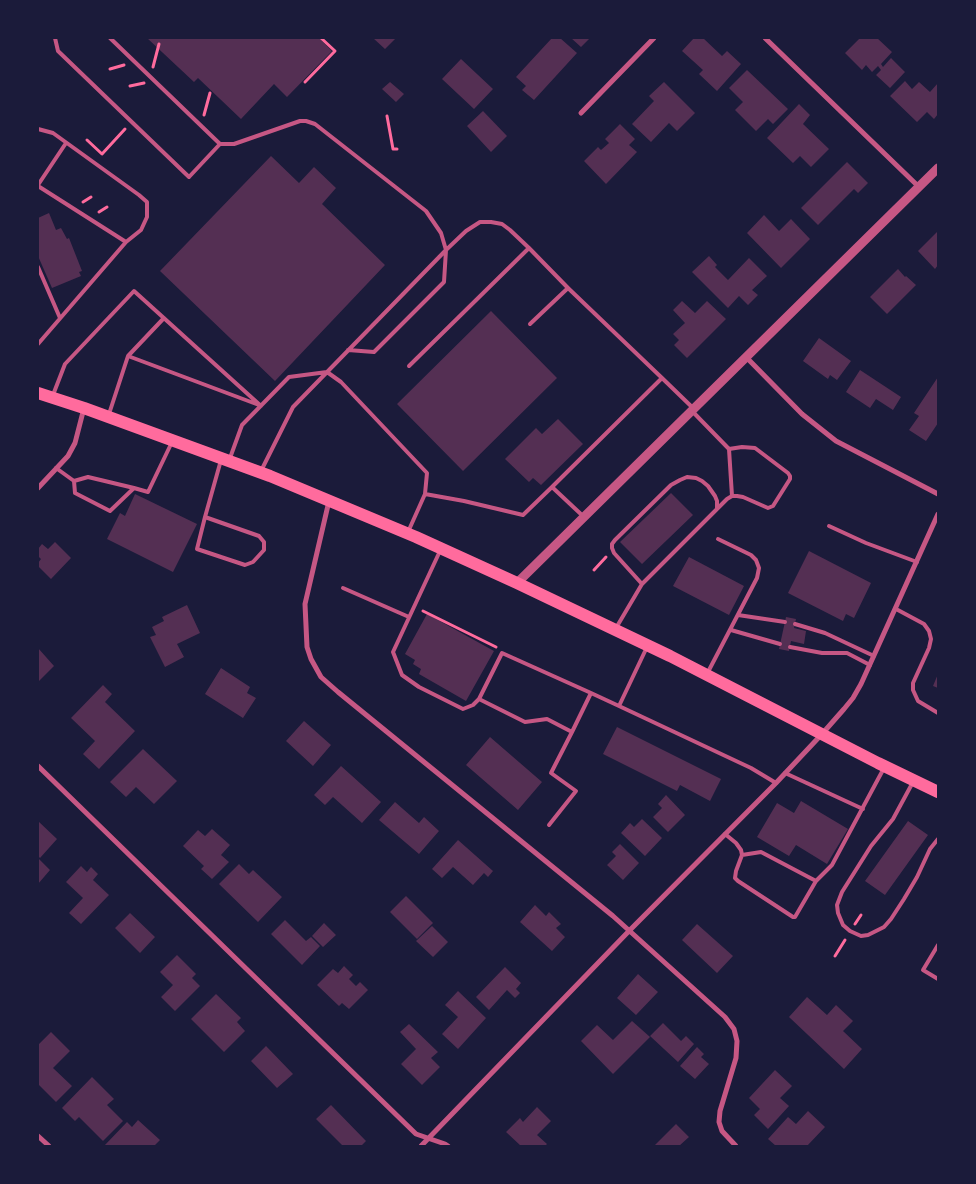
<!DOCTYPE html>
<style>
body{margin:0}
#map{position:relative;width:976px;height:1184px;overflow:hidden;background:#1b1b3a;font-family:"Asap Condensed",sans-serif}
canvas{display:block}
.frame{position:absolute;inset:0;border:39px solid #1b1b3a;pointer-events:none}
</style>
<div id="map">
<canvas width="976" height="1184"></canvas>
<div class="frame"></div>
</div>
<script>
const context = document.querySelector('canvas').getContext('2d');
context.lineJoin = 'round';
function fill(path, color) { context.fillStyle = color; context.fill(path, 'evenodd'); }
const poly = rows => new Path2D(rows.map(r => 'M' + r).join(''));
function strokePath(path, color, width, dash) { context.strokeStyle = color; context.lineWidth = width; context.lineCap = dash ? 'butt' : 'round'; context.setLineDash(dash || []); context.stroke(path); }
fill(poly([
 [147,38,319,38,332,51,287,97,274,84,241,119,198,78,194,82],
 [373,38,396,38,385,49],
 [552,38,560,38,577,53,534,100,522,90,526,86,516,77],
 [571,38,590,38,581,47],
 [694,38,703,38,722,56,727,51,741,64,717,91,699,74,703,70,682,51],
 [860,38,877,38,892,52,881,64,883,67,891,58,905,72,890,88,876,75,881,70,878,66,872,72,866,65,862,70,845,53],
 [461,59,493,89,474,109,442,79],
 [747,70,788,109,773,124,768,119,756,131,735,110,743,102,729,88],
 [905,81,912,89,919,82,930,92,938,83,938,114,934,119,927,112,917,122,890,96],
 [390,82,404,94,396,102,382,89],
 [664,82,695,113,677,131,669,123,651,142,632,124,654,101,649,96],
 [799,104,810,115,803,124,829,149,811,167,800,156,793,163,767,138],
 [483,111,507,136,491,152,467,126],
 [620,124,635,139,629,145,637,152,606,184,584,161,598,147,601,150,609,143,605,139],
 [271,156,299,183,314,167,336,188,322,204,385,265,275,381,160,271],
 [847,162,868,183,858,193,854,189,818,225,801,208],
 [49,213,56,230,61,228,67,239,69,238,82,271,79,272,81,276,52,288,38,256,38,218],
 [764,215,779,231,791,219,810,239,781,268,747,233],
 [938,231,938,265,935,269,918,251],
 [709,256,717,265,715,267,728,280,749,258,767,276,752,290,758,295,748,305,739,296,728,308,692,272],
 [898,269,905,277,906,276,916,285,887,314,870,297],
 [682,301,695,313,707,301,726,319,687,358,674,345,679,340,673,334,685,323,673,310],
 [491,311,557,378,463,471,397,404],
 [819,338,851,361,837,380,830,375,828,379,803,361],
 [860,370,901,397,893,410,876,399,870,408,846,392],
 [938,377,938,423,926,441,909,430,919,416,914,413],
 [558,419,583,444,541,485,533,478,529,482,505,459,536,428,542,434],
 [671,493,693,515,642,564,620,542],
 [135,494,197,524,173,572,107,539,120,513,125,516],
 [55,542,71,558,51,579,38,566,38,563,41,559,38,556,38,549,42,544,48,549],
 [809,551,871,583,854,618,846,614,843,621,788,593],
 [689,557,744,586,729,615,673,586],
 [187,605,200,633,177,644,184,657,165,667,150,637,156,635,152,627,164,621,162,617],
 [427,614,494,651,466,701,419,674,421,669,413,664,415,660,405,654],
 [786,617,796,619,794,628,806,631,804,644,791,641,789,651,779,649],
 [38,648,54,666,38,682],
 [221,668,250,687,247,693,256,698,243,718,205,694],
 [938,674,938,688,933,686],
 [103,685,112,694,105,702,135,731,99,769,83,754,95,741,71,718],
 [304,721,331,745,313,766,286,741],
 [617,727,721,779,710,801,680,785,677,791,603,754],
 [490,737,542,782,518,810,466,765],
 [143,749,177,781,154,804,136,787,126,797,110,782],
 [341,766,381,802,362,823,333,797,325,805,314,795],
 [666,795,685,815,668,832,653,817,662,808,658,804],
 [801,801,848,829,827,864,796,845,789,856,757,837,777,803,794,813],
 [395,802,419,823,424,817,439,831,419,854,379,820],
 [642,819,662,838,645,856,621,833,630,823,634,827],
 [38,821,57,839,40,858,38,856],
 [908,821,928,835,885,895,865,881],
 [212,829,230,845,221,855,229,862,212,879,201,869,204,866,183,846,198,830,205,836],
 [458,840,493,871,488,877,484,873,473,885,453,867,442,878,432,869],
 [620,844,639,863,623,880,607,865,616,856,612,852],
 [38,858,50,870,38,884],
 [239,864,249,874,253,870,282,897,258,922,219,884],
 [81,866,87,872,91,867,98,874,93,880,109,895,81,924,69,913,83,898,66,882],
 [406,896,433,923,417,939,390,912],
 [535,905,546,916,549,912,561,924,556,928,565,937,552,951,520,922],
 [130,913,155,937,140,953,115,928],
 [285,920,306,941,311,937,320,946,302,965,271,934],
 [324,923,336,935,323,947,312,936],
 [697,924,733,956,717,973,682,940],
 [432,926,448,942,433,957,416,941],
 [177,955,196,974,192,978,200,986,175,1011,161,997,173,985,160,972],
 [344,966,353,975,349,979,356,986,360,982,368,990,349,1009,342,1003,339,1006,317,985,333,969,338,973],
 [505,967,521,983,516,989,520,993,515,998,507,990,489,1010,476,997],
 [638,974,658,992,636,1015,617,998],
 [458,991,486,1018,458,1049,442,1034,458,1017,445,1005],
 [216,994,241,1018,237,1022,245,1031,224,1052,191,1019],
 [807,997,827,1015,836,1005,853,1021,843,1031,862,1049,844,1069,789,1017],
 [632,1021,650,1037,613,1074,581,1041,597,1025,613,1040],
 [663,1023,681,1041,686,1036,694,1044,678,1062,650,1036],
 [409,1024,438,1052,431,1058,440,1067,422,1085,401,1064,416,1049,400,1032],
 [51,1032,70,1051,53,1068,72,1086,56,1102,38,1084,38,1045],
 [266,1046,293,1074,277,1088,251,1061],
 [697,1047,704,1054,701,1057,709,1064,695,1079,680,1066],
 [775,1070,792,1086,780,1098,789,1106,768,1129,754,1115,760,1109,749,1098],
 [92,1077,114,1099,107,1105,123,1121,103,1141,79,1117,75,1121,62,1108],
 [331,1105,366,1141,361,1146,343,1146,316,1119],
 [537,1107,551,1121,537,1135,547,1144,545,1146,521,1146,506,1132,520,1118,523,1122],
 [808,1111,825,1127,807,1146,789,1146,787,1145,786,1146,776,1146,768,1139,788,1117,796,1124],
 [138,1120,160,1140,154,1146,104,1146,127,1122,132,1127],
 [676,1124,689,1137,679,1146,654,1146]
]), '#542f53');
strokePath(poly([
 [153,67,159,44],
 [110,69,124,65],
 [305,82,335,51,321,38],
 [130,86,144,83],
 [204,115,210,93],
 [387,116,393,149,397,149],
 [87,140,102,154,125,129],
 [83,202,91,197],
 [99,212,107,207],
 [594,570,606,557],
 [423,611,496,647],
 [855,924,861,915],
 [835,956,845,940]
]), '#ff6b9d', 3);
strokePath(poly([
 [55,38,58,51,189,177,220,144],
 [110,38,220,144,234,144,300,121,306,121,315,124,426,211,441,233,446,250,293,407,262,469],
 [38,129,53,133,139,195,147,202,147,217,141,230,126,242,38,344],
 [38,185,66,143],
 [38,186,126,242],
 [38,267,60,318],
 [568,288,662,378],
 [348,350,374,352,444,282,446,250,466,231,480,222,491,222,502,224,510,230,529,248],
 [128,356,164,318],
 [409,366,529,248,568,288,530,324],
 [53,395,65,364,134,291,261,406],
 [109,414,128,356,259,405],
 [729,449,732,496],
 [230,458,242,425,289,377,327,372,341,382,427,473,425,494,408,532],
 [56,468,74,481,75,493,110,511,134,488,148,492,172,442],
 [74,481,88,477,134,488],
 [425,494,464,501,523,515,552,487],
 [205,517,259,536,264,542,264,550,253,562,245,565,197,549,205,517,221,460],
 [584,517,552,487,662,378,694,409],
 [829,526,866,543,917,562],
 [440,551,393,652,402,675,419,687,463,709,473,705,479,699,525,722,547,719,572,732,551,773,576,791,549,825],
 [642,584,614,553,612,548,612,544,615,540,671,485,680,480,687,477,696,478,702,481,708,486,715,496,717,501,717,509],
 [343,588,409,617],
 [896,609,924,624,929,631,931,639,929,648,913,683,913,690,918,701,938,713],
 [738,615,785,622],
 [795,624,825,633,874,656],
 [616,628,642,584,727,499,732,496,737,496,743,497,768,508,773,506,790,479,790,476,788,473,755,448,742,447,729,449,692,411],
 [731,630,780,644],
 [790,647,822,653,847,653,870,665],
 [708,672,757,578,759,568,756,560,751,555,718,539],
 [479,699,502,653,591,693],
 [619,706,751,768,776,783],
 [572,732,591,693,619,706,647,647],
 [785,773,863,809],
 [913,782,893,819,871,846,842,892,837,905,838,913,843,925,850,931,861,936,868,935,884,927,891,919,904,899,917,877,930,849,938,839],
 [725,834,736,843,741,850,742,855],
 [816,881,761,852,742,855,736,871,735,878,738,881,793,917,795,917,816,881,832,865,884,768],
 [938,945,923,970,938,979]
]), '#c65784', 4);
strokePath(poly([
 [765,38,919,187],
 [581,113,654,38],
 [746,357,802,414,836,441,938,494],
 [38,488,68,456,75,443,84,408],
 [329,501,305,604,307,647,311,659,321,677,338,692,613,916,725,1017,734,1029,737,1041,736,1058,720,1111,719,1122,722,1131,736,1146],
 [38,766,416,1134,445,1144,448,1146],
 [38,1136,49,1146],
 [421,1146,629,931,776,783,822,734,844,709,853,698,861,684,938,514]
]), '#c65784', 5);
strokePath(poly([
 [517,583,938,168]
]), '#c65784', 9);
strokePath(poly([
 [38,393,84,408,270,476,416,537,517,583,670,656,878,763,938,792]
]), '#ff6b9d', 12);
</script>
